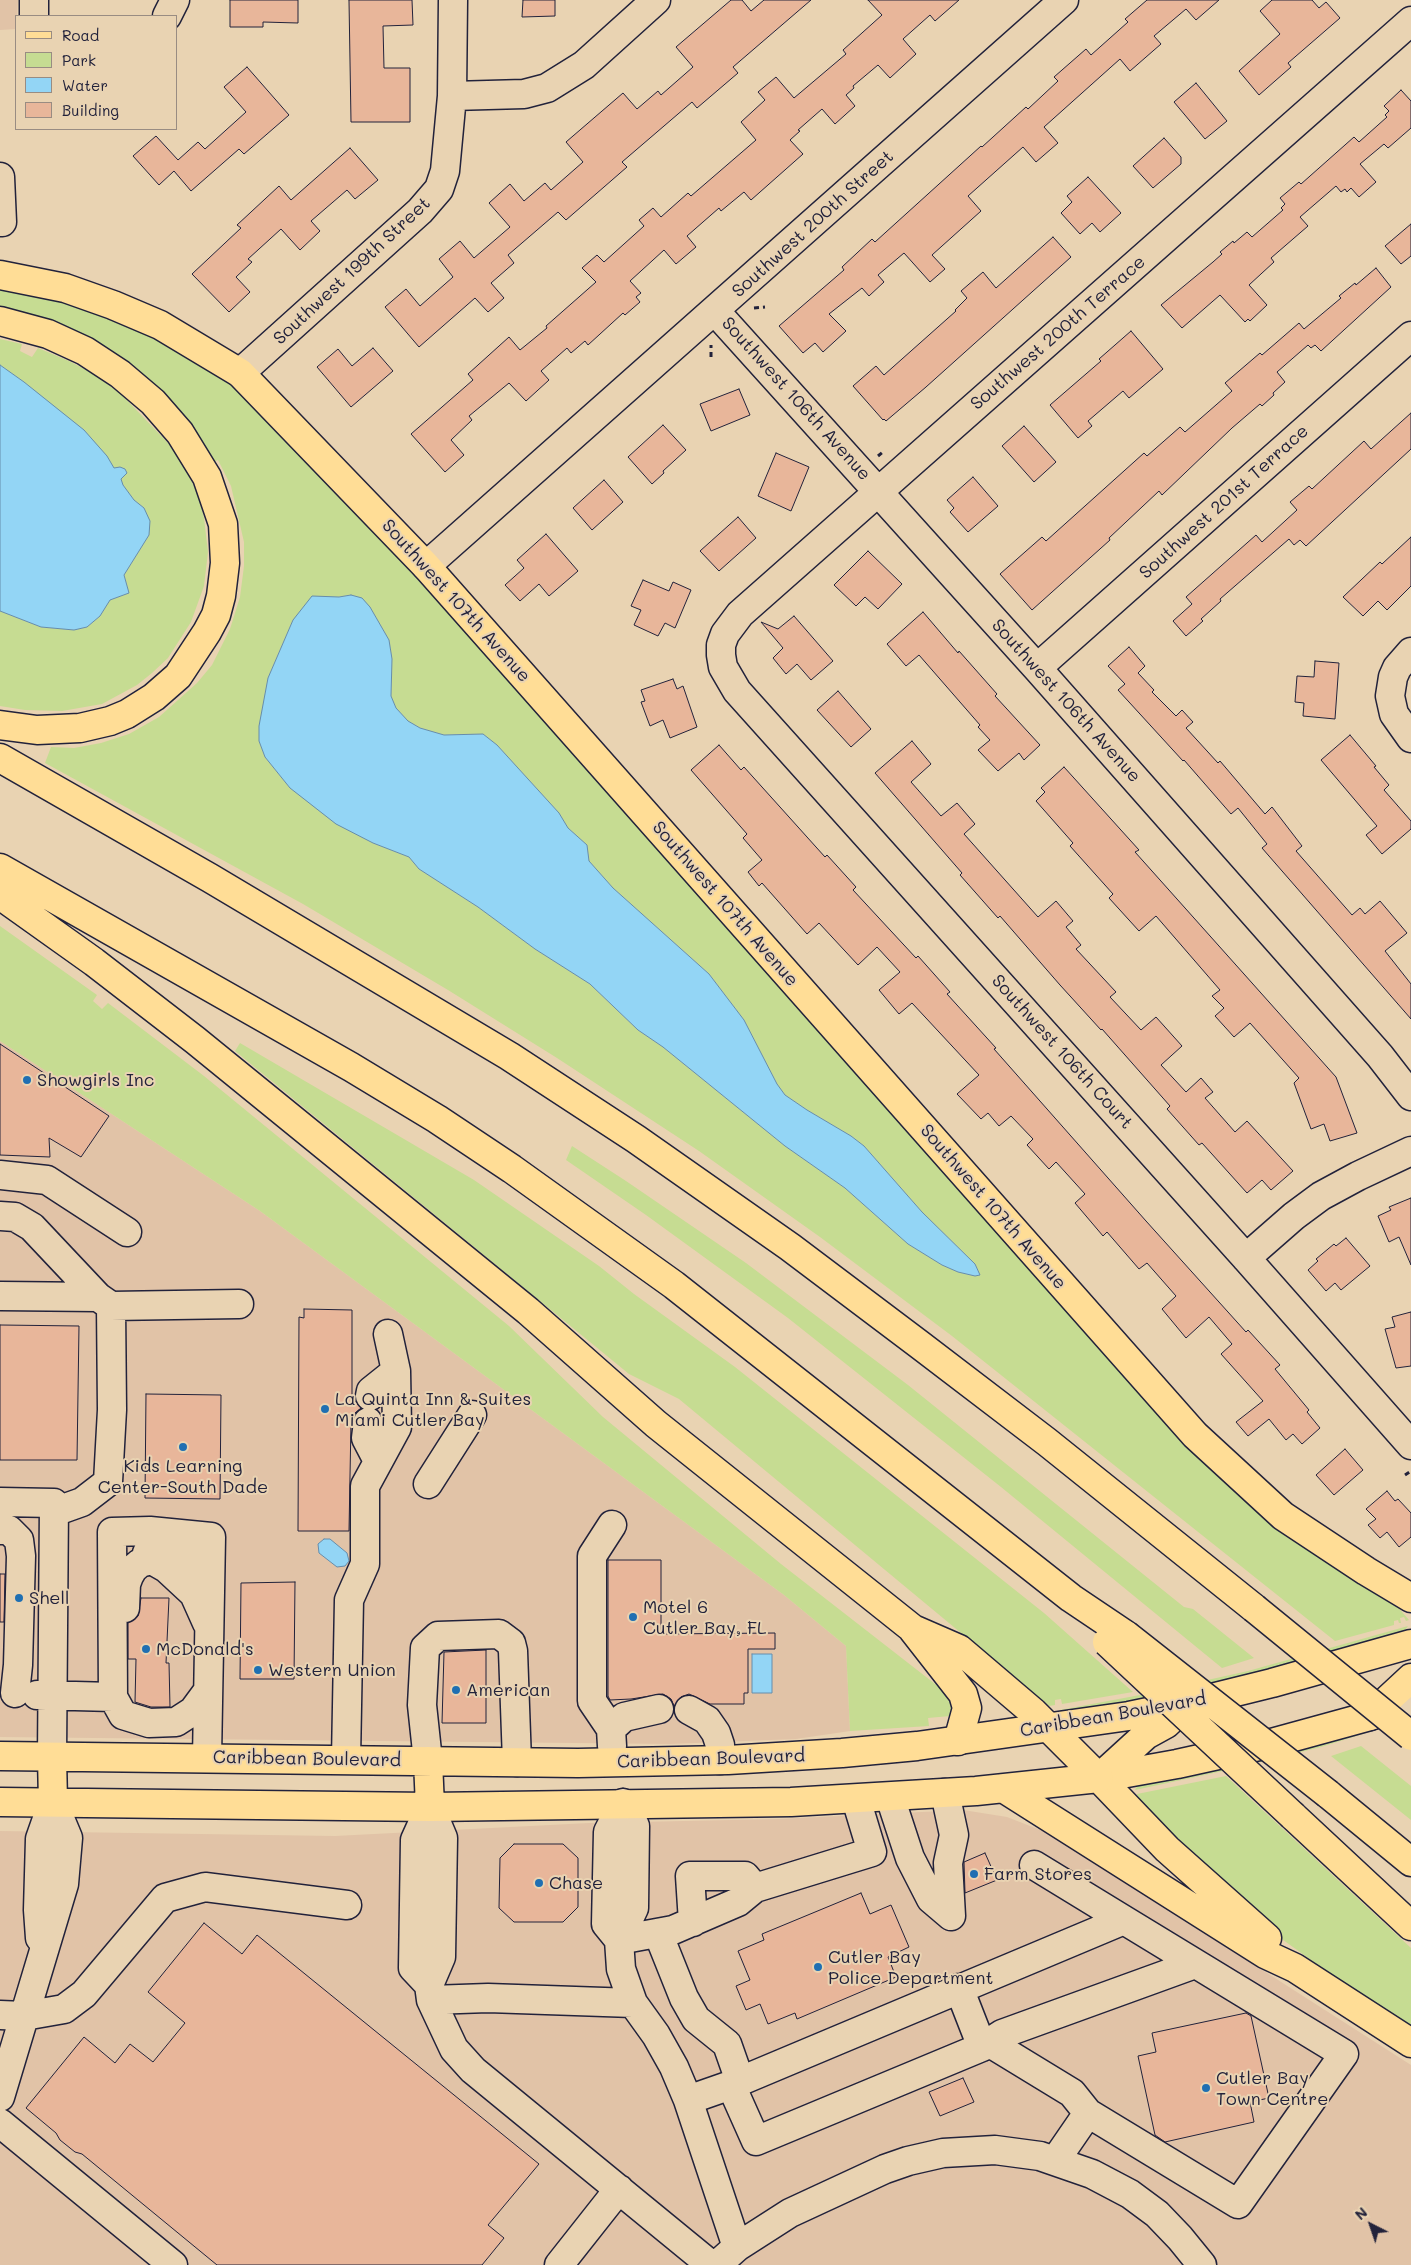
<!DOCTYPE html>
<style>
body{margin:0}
#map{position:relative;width:1411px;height:2265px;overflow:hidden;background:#e9d3b2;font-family:Mali,sans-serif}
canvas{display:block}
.legend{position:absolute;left:15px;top:15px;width:162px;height:115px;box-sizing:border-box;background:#e9d3b2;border:1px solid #998c82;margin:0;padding:6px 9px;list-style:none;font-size:15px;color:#22223b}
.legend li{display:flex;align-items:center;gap:10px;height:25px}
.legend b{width:25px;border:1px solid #998c82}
.north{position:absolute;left:1346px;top:2200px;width:50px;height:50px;-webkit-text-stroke:4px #e9d3b2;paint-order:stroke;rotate:319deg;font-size:14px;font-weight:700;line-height:20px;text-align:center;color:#22223b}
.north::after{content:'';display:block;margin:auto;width:18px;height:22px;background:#22223b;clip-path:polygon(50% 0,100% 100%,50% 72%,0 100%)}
</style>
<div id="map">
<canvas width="1411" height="2265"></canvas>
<ul class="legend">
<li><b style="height:6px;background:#ffdd96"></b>Road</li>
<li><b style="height:14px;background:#c6dc92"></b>Park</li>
<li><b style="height:14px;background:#93d5f5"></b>Water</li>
<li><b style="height:14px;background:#e8b69a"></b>Building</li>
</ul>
<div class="north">N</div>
</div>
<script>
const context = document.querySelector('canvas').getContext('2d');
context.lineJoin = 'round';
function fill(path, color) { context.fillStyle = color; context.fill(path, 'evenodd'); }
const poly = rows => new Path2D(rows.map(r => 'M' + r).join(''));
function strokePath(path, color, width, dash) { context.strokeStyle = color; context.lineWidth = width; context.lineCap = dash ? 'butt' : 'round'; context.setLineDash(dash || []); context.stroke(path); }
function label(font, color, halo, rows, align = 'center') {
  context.font = font + ' Mali,sans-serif'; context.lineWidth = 4; context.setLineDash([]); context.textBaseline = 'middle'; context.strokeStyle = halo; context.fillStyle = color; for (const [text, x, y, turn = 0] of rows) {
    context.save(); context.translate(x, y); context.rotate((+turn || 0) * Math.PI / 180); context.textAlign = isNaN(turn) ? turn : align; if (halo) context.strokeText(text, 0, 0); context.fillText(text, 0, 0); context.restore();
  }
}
fill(poly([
 [0,0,18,0,16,29,0,30],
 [0,1041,260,1211,784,1595,846,1646,850,1731,796,1739,670,1744,0,1737],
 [963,1810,1007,1817,1048,1833,1411,2065,1411,2265,0,2265,0,1831,335,1836,589,1823,779,1819]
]), '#e1c3a7');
fill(poly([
 [0,289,38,295,71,304,141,329,202,363,250,396,371,526,712,907,1124,1372,1166,1424,1200,1459,1268,1520,1346,1576,1396,1605,1409,1620,1406,1621,1404,1617,1400,1618,1401,1623,1399,1623,1398,1620,1394,1621,1394,1625,1335,1641,952,1336,820,1237,699,1151,557,1058,448,990,303,904,45,763,51,747,74,748,101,743,129,734,159,717,197,683,212,665,230,629,240,597,244,566,244,542,231,486,218,460,209,464,192,435,0,310],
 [350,595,370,607,389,640,392,659,391,696,396,708,408,721,420,728,444,735,483,734,497,745,559,813,568,828,587,845,589,861,613,888,709,974,744,1020,777,1084,785,1095,807,1110,851,1136,864,1146,922,1212,975,1264,980,1275,975,1276,958,1272,942,1265,908,1244,845,1188,785,1146,663,1047,638,1030,590,984,535,949,478,907,419,869,409,857,373,843,290,788,265,757,259,741,268,678,293,620,339,597],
 [0,339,22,344,20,351,32,357,38,348,69,361,94,374,122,395,168,443,184,465,199,497,204,518,208,552,204,586,191,622,168,658,152,673,137,685,102,704,62,711,25,710,0,706,0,611,41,627,74,630,87,627,100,616,110,600,129,593,124,575,149,535,144,508,134,500,123,485,107,456,24,382,0,365],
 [0,926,97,995,93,1001,102,1009,108,1003,204,1076,509,1326,603,1417,781,1564,939,1687,951,1704,952,1710,950,1716,928,1718,929,1726,850,1731,846,1646,784,1595,260,1211,0,1041],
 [240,1043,474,1180,599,1266,634,1294,735,1367,1044,1613,1133,1692,1062,1704,1061,1699,1055,1700,1055,1705,1049,1706,679,1399,629,1374,235,1051],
 [572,1146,626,1181,746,1263,908,1385,1184,1607,1193,1609,1254,1658,1222,1668,1001,1487,788,1318,646,1215,566,1160],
 [1408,1626,1405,1630,1345,1649,1251,1675,1061,1715,1060,1710,1140,1695,1248,1671],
 [1411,1714,1411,1719,1321,1747,1223,1771,1135,1790,1138,1784],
 [1361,1746,1411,1786,1411,1820,1331,1756],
 [1226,1776,1411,1948,1411,2026,1322,1968,1268,1929,1229,1894,1139,1803,1137,1794]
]), '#c6dc92');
const water = poly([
 [0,365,24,382,84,430,107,456,114,468,120,467,125,469,127,473,121,479,123,485,134,500,144,508,150,521,149,535,124,575,129,593,110,600,100,616,87,627,74,630,41,627,0,611,0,365],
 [351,595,362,598,370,607,389,640,392,659,391,696,396,708,408,721,420,728,444,735,483,734,497,745,559,813,568,828,587,845,589,861,613,888,709,974,744,1020,777,1084,785,1095,807,1110,851,1136,864,1146,922,1212,975,1264,980,1275,975,1276,958,1272,942,1265,908,1244,845,1188,785,1146,663,1047,638,1030,590,984,535,949,478,907,419,869,409,857,373,843,336,824,290,788,265,757,259,741,259,726,268,678,293,620,312,596,339,597,351,595],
 [324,1539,330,1539,347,1553,349,1561,345,1566,337,1567,319,1553,318,1544,324,1539],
 [752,1654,772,1654,772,1693,752,1693,752,1654]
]);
fill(water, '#93d5f5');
strokePath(water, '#668dab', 1);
const building = poly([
 [230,0,298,0,298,23,263,22,263,27,230,27,230,0],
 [349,0,412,0,413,25,383,26,384,68,410,68,410,122,351,122,349,0],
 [523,0,555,0,555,16,522,17,523,0],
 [731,0,742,0,751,11,764,0,811,0,733,67,738,73,697,108,692,102,622,162,627,167,566,220,558,212,508,255,514,263,491,283,504,298,488,312,475,298,419,347,385,307,406,289,420,306,453,277,439,259,460,241,474,258,510,227,489,203,510,184,524,201,545,183,551,190,583,162,566,142,623,93,637,109,658,91,661,95,693,67,676,47,731,0],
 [868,0,959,0,935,21,930,15,903,39,916,54,890,78,878,65,853,86,854,88,846,95,855,106,835,124,822,109,798,130,800,131,790,140,803,154,751,200,744,192,721,211,719,208,687,236,696,247,676,264,664,250,630,281,641,293,636,297,640,302,625,315,623,313,588,345,585,341,571,353,567,348,541,371,549,380,526,401,509,383,469,416,472,420,451,440,464,455,445,472,411,434,473,380,468,374,509,337,520,350,547,328,546,326,596,282,582,268,597,255,604,262,644,226,639,220,653,208,661,217,688,193,691,196,756,140,741,122,765,100,758,92,776,77,794,98,846,54,843,50,882,15,868,0],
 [1147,0,1219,0,1196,20,1186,9,1154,36,1161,44,1130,71,1120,59,1044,127,1058,143,1036,162,1023,147,968,196,981,211,932,255,945,269,930,282,904,253,878,275,884,282,869,296,862,288,829,314,846,331,823,352,815,343,803,353,779,326,844,270,842,267,872,239,875,242,981,146,982,147,1026,107,1028,109,1058,81,1054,77,1086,49,1091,55,1128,22,1125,19,1147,0],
 [1272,0,1312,0,1319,8,1326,2,1340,18,1288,63,1291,67,1259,95,1239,71,1280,34,1260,11,1272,0],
 [247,67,289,115,244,154,239,149,191,191,174,171,159,185,133,156,156,136,178,160,198,142,205,149,246,112,224,87,247,67],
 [1196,83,1227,121,1205,139,1174,102,1196,83],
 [1401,90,1411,101,1411,128,1388,148,1384,144,1360,164,1376,182,1359,197,1351,188,1347,192,1345,189,1341,192,1336,186,1300,217,1308,226,1271,258,1274,262,1249,285,1267,305,1250,321,1248,319,1245,322,1220,295,1182,328,1161,305,1213,262,1222,254,1220,252,1233,241,1234,243,1247,232,1252,237,1283,210,1281,208,1285,204,1280,198,1299,182,1301,184,1354,137,1359,142,1387,117,1385,115,1389,111,1384,106,1401,90],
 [1164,138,1181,157,1181,164,1153,188,1133,166,1164,138],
 [350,148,378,180,355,199,347,190,311,221,320,231,300,250,281,229,248,259,252,262,236,277,250,292,229,312,192,274,241,228,237,225,279,186,291,200,350,148],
 [1088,177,1121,213,1100,232,1092,223,1080,234,1061,213,1072,202,1067,196,1088,177],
 [1411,224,1411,256,1401,264,1385,246,1411,224],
 [1053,237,1071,257,926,387,886,421,884,419,883,420,853,386,876,366,884,375,956,311,955,310,967,298,961,291,983,272,996,288,1053,237],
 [1376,268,1391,287,1321,351,1315,345,1311,348,1308,345,1277,372,1285,382,1273,393,1274,395,1262,406,1260,404,1232,428,1162,495,1159,491,1109,538,1110,540,1032,610,1000,574,1042,537,1046,541,1144,453,1147,456,1180,427,1185,432,1232,391,1225,383,1260,353,1262,355,1299,323,1304,329,1341,298,1339,296,1355,283,1356,285,1376,268],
 [1131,331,1163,369,1129,398,1123,391,1088,421,1092,426,1078,438,1050,405,1101,361,1099,359,1131,331],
 [373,348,393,371,351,407,317,367,338,349,352,366,373,348],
 [739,389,750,415,711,431,700,404,739,389],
 [1411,413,1411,449,1306,546,1300,540,1294,545,1289,539,1220,599,1221,601,1201,619,1203,621,1186,636,1173,621,1192,604,1186,597,1256,535,1262,542,1297,510,1290,502,1309,486,1312,489,1364,441,1371,449,1411,413],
 [663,425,686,450,663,471,664,473,652,484,628,457,663,425],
 [1024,426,1056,462,1034,482,1002,446,1024,426],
 [776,453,809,467,791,511,758,496,776,453],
 [973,477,998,506,968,532,950,512,954,508,947,500,973,477],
 [604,480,623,502,592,530,573,508,604,480],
 [738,517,756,538,719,571,700,551,738,517],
 [546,534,578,571,549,596,539,584,520,601,505,585,524,568,517,560,546,534],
 [1411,537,1411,586,1387,610,1378,601,1363,616,1343,597,1380,562,1382,564,1411,537],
 [868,551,902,584,878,609,865,597,856,606,834,585,868,551],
 [643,580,669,591,673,582,691,590,675,628,665,623,658,636,634,625,641,610,631,606,643,580],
 [923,612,958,653,959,651,997,694,995,696,1040,745,1024,760,1019,753,998,771,978,750,990,740,978,727,980,725,919,655,906,666,887,644,923,612],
 [794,616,833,661,811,680,797,664,786,674,773,658,783,648,761,622,778,629,794,616],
 [1129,647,1145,666,1138,673,1154,690,1152,692,1176,716,1182,710,1193,722,1186,728,1218,763,1220,761,1265,814,1272,807,1302,846,1296,851,1352,915,1360,908,1365,914,1380,901,1407,933,1385,951,1411,984,1411,1019,1262,848,1267,844,1238,808,1231,814,1184,760,1183,761,1118,690,1125,684,1108,666,1129,647],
 [1315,661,1339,663,1335,719,1303,716,1304,703,1295,702,1297,676,1314,677,1315,661],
 [673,679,677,689,683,686,697,727,670,738,663,720,650,726,641,702,645,701,641,690,673,679],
 [838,691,871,729,851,747,817,710,838,691],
 [1350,735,1376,766,1374,767,1389,785,1384,790,1411,821,1411,829,1382,854,1366,835,1377,826,1321,760,1350,735],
 [912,741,931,764,911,782,941,816,957,803,975,824,964,834,1038,917,1056,901,1073,921,1066,927,1081,945,1076,949,1116,992,1110,997,1141,1030,1156,1017,1182,1046,1161,1065,1186,1092,1201,1078,1213,1092,1205,1098,1235,1132,1247,1121,1293,1171,1271,1190,1262,1180,1247,1193,1202,1143,1199,1145,1167,1109,1170,1106,1102,1029,1101,1030,1060,985,1000,916,998,918,960,875,962,873,875,773,912,741],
 [719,745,741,770,744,767,825,857,827,855,856,887,853,890,916,958,918,956,950,992,947,994,996,1048,994,1049,1146,1221,1246,1332,1248,1330,1280,1365,1275,1369,1309,1410,1307,1412,1320,1428,1302,1444,1293,1434,1286,1440,1269,1419,1248,1436,1236,1422,1263,1401,1221,1354,1232,1344,1209,1317,1186,1338,1162,1309,1176,1296,1147,1263,1139,1269,1107,1232,1103,1236,1075,1203,1085,1194,1056,1162,1049,1169,1027,1145,1033,1139,1011,1116,999,1126,988,1113,981,1119,957,1094,979,1075,912,1003,899,1014,879,990,900,972,877,947,858,965,819,923,807,934,762,883,759,886,748,872,762,860,743,838,747,834,691,770,719,745],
 [1064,767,1139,850,1135,852,1336,1077,1357,1133,1330,1141,1324,1124,1311,1129,1294,1083,1299,1078,1250,1023,1234,1037,1215,1016,1224,1008,1212,996,1220,990,1156,916,1139,931,1109,898,1113,894,1070,846,1073,843,1036,801,1045,792,1041,788,1064,767],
 [0,1044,109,1116,81,1157,49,1138,50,1157,0,1155,0,1044],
 [1411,1198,1411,1265,1399,1237,1389,1242,1378,1216,1391,1210,1389,1207,1411,1198],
 [1346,1238,1370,1266,1341,1290,1335,1283,1326,1291,1308,1270,1318,1261,1316,1259,1334,1244,1336,1246,1346,1238],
 [304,1309,352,1310,352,1397,355,1397,355,1401,361,1408,355,1413,351,1422,349,1531,298,1531,299,1317,304,1318,304,1309],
 [1411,1312,1411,1366,1396,1368,1385,1329,1395,1327,1392,1317,1411,1312],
 [0,1325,79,1326,77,1460,0,1460,0,1325],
 [146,1394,221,1395,220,1499,145,1498,146,1394],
 [1345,1449,1363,1470,1334,1495,1316,1475,1345,1449],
 [1387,1491,1395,1501,1398,1499,1411,1513,1411,1537,1399,1547,1387,1532,1380,1538,1368,1525,1376,1519,1366,1509,1387,1491],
 [608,1560,661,1560,661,1634,775,1633,775,1649,748,1649,748,1693,744,1693,744,1704,710,1704,689,1694,681,1697,674,1706,671,1699,663,1694,631,1699,610,1700,608,1696,608,1560],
 [0,1574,5,1574,4,1622,0,1622,0,1574],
 [295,1582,294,1679,240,1679,241,1583,295,1582],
 [141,1598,169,1598,166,1663,169,1663,170,1707,151,1707,135,1702,136,1659,128,1659,128,1623,138,1616,141,1598],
 [486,1650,486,1723,442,1723,444,1652,486,1650],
 [514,1844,563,1844,578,1858,578,1907,563,1922,514,1922,499,1908,500,1858,514,1844],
 [985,1853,997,1880,965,1893,964,1862,985,1853],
 [861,1893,870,1914,891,1905,909,1947,888,1957,896,1977,797,2019,795,2013,768,2024,760,2004,746,2010,736,1986,750,1980,738,1951,764,1940,762,1934,861,1893],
 [204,1923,242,1954,257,1935,539,2164,488,2225,504,2238,482,2265,217,2265,82,2154,75,2152,60,2140,56,2133,26,2108,84,2037,115,2063,130,2044,153,2062,185,2023,148,1992,204,1923],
 [1246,2013,1251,2016,1269,2098,1250,2102,1254,2122,1165,2142,1155,2135,1138,2056,1156,2052,1152,2033,1246,2013],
 [963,2078,974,2102,940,2116,929,2092,963,2078]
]);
fill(building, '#e8b69a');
strokePath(building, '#22223b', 1);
const minor = poly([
 [34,16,34,0],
 [167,16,175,0],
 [1411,21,740,614,725,634,721,645,721,655,723,667,737,691,1246,1258,1411,1445],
 [452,96,524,94,547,88,584,65,656,0],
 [0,177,2,222,0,222],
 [715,311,1037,668,1380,1056,1411,1096],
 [240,373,420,211,439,189,445,171,452,96,453,0],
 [426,566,1064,0],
 [1411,652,1397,668,1393,677,1390,696,1394,714,1411,738],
 [1037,668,1411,336],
 [0,1175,47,1180,127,1232],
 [0,1216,15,1217,32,1227,98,1297,111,1306,112,1410,108,1482,82,1502,54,1512],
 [1246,1258,1294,1216,1321,1196,1358,1176,1411,1151],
 [0,1296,98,1297],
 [111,1306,239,1304],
 [370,1396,371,1391,396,1371],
 [368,1422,366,1438,378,1461],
 [428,1484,472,1415],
 [0,1502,54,1503,52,1757],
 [0,1530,9,1530,19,1540,21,1556,18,1665,15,1693],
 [147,1553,165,1547,184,1554,193,1574,194,1594],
 [125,1608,126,1584,129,1576,133,1569,140,1563,152,1560,166,1568,194,1594,207,1623],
 [37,1695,113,1697],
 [689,1710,707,1720,716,1733,720,1745,720,1760],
 [1370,1716,1411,1703],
 [611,1729,592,1701,592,1556,612,1525],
 [612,1746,611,1729,624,1717,659,1709],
 [207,1758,211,1537,150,1531,112,1532,113,1697,123,1715,149,1723,176,1722,193,1711,207,1692],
 [346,1759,349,1600,365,1564,365,1486,397,1427,396,1371,388,1334],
 [428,1761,422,1705,425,1648,438,1636,499,1634,511,1643,513,1651,517,1762],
 [890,1797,910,1858,931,1899,951,1916,948,1863,954,1835,945,1793],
 [623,1803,635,1826,634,1908,619,1940,621,1969,633,2003,656,2035,674,2067,688,2100,737,2247],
 [430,1807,443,1838,441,1957,429,1985,431,2000,454,2049,473,2070,711,2265],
 [1034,1865,1124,1920],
 [693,1922,690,1876,745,1876,755,1888],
 [658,1933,684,1998,696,2019,727,2044,740,2081],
 [40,1938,38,1910,40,1839,53,1802],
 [619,1940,673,1930,738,1902,755,1888,872,1852,856,1799],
 [619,1940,606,1924,608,1832,623,1803],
 [429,1985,413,1968,415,1840,430,1807],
 [959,1988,982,2047],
 [431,2000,488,1998,633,2003],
 [0,2015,24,2016,64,2009,84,1994,165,1898,205,1887,347,1905],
 [731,2085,756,2141,982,2047,1002,2034,1195,1964],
 [0,2097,64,1884,68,1838,53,1802],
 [688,2100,731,2085,1124,1920,1344,2054,1238,2204,1088,2113,1072,2093,990,2043],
 [0,2123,173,2265],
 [1055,2161,1088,2113],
 [559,2265,619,2189],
 [717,2265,737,2247,790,2213,885,2169,908,2161,943,2153,995,2150,1040,2156,1092,2174,1130,2194,1157,2214,1180,2238,1202,2265]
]);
const major = poly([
 [0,275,65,288,113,305,160,325,240,373,426,566,1195,1435,1283,1516,1366,1571,1411,1598],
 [0,1756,578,1763,728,1760,842,1753,917,1746,1129,1716,1187,1704,1272,1683,1411,1644],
 [52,1757,53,1802],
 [428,1761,430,1807],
 [1100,1777,1146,1735,1166,1724,1182,1709],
 [1099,1778,1167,1849,1267,1938],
 [1003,1788,1265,1954,1295,1968,1411,2043],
 [0,1802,430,1807,791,1802,976,1791,1099,1778,1177,1764,1268,1744,1370,1716,1411,1678]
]);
const highway = poly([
 [0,321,48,334,85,351,120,374,153,402,180,433,207,477,223,524,225,563,221,596,216,615,207,632,178,676,154,697,127,714,110,721,80,728,37,730,0,725],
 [0,758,210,878,509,1056,636,1139,790,1247,920,1345,1047,1442,1254,1608],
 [0,868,351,1067,437,1119,512,1169,674,1285,1071,1598,1126,1635],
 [0,895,94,962,195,1040,528,1311,656,1424,913,1629,959,1649,1033,1712,1099,1778],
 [913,1630,963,1694,967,1708,958,1741],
 [1328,1794,1411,1862],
 [1293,1816,1411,1926]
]);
strokePath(minor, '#22223b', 31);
strokePath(major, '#22223b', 31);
strokePath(highway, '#22223b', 31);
strokePath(poly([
 [754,308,765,307],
 [711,357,711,345],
 [878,456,884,451],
 [1405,1475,1411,1471]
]), '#22223b', 3, [5, 4]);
strokePath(minor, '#e9d3b2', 28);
strokePath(major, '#ffdd96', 28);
strokePath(highway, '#ffdd96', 28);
const highwayBridge = poly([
 [1254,1608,1411,1736],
 [1126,1635,1328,1794],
 [1107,1642,1293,1816]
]);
strokePath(highwayBridge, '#22223b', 31, []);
strokePath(highwayBridge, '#ffdd96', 28);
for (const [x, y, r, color] of [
 [27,1080,5,"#1f6fb2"],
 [325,1409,5,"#1f6fb2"],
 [183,1447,5,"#1f6fb2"],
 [19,1598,5,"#1f6fb2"],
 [633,1617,5,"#1f6fb2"],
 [146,1649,5,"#1f6fb2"],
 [258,1670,5,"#1f6fb2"],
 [456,1690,5,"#1f6fb2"],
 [974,1874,5,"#1f6fb2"],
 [539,1883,5,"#1f6fb2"],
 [818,1967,5,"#1f6fb2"],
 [1206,2088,5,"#1f6fb2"]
]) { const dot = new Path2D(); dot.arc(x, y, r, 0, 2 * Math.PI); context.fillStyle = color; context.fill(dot); strokePath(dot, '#e9d3b2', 2); }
label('18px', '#22223b', '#e9d3b2', [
 ["Southwest 200th Street",813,224,-42],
 ["Southwest 199th Street",352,271,-43],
 ["Southwest 200th Terrace",1058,333,-41],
 ["Southwest 106th Avenue",796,399,48],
 ["Southwest 201st Terrace",1224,502,-42],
 ["Southwest 107th Avenue",456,601,48],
 ["Southwest 106th Avenue",1066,701,48],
 ["Southwest 107th Avenue",725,904,49],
 ["Southwest 106th Court",1062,1052,48],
 ["Southwest 107th Avenue",993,1207,49],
 ["Caribbean Boulevard",1113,1715,-10],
 ["Caribbean Boulevard",307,1759,1],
 ["Caribbean Boulevard",711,1759,-2]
]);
label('18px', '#22223b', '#e9d3b2', [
 ["Showgirls Inc",37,1080],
 ["La Quinta Inn & Suites",335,1399],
 ["Miami Cutler Bay",335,1420],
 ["Kids Learning",183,1466,"center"],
 ["Center-South Dade",183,1487,"center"],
 ["Shell",29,1598],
 ["Motel 6",643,1607],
 ["Cutler Bay, FL",643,1628],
 ["McDonald's",156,1649],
 ["Western Union",268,1670],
 ["American",466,1690],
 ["Farm Stores",984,1874],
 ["Chase",549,1883],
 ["Cutler Bay",828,1957],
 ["Police Department",828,1978],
 ["Cutler Bay",1216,2078],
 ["Town Centre",1216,2099]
], 'left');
</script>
